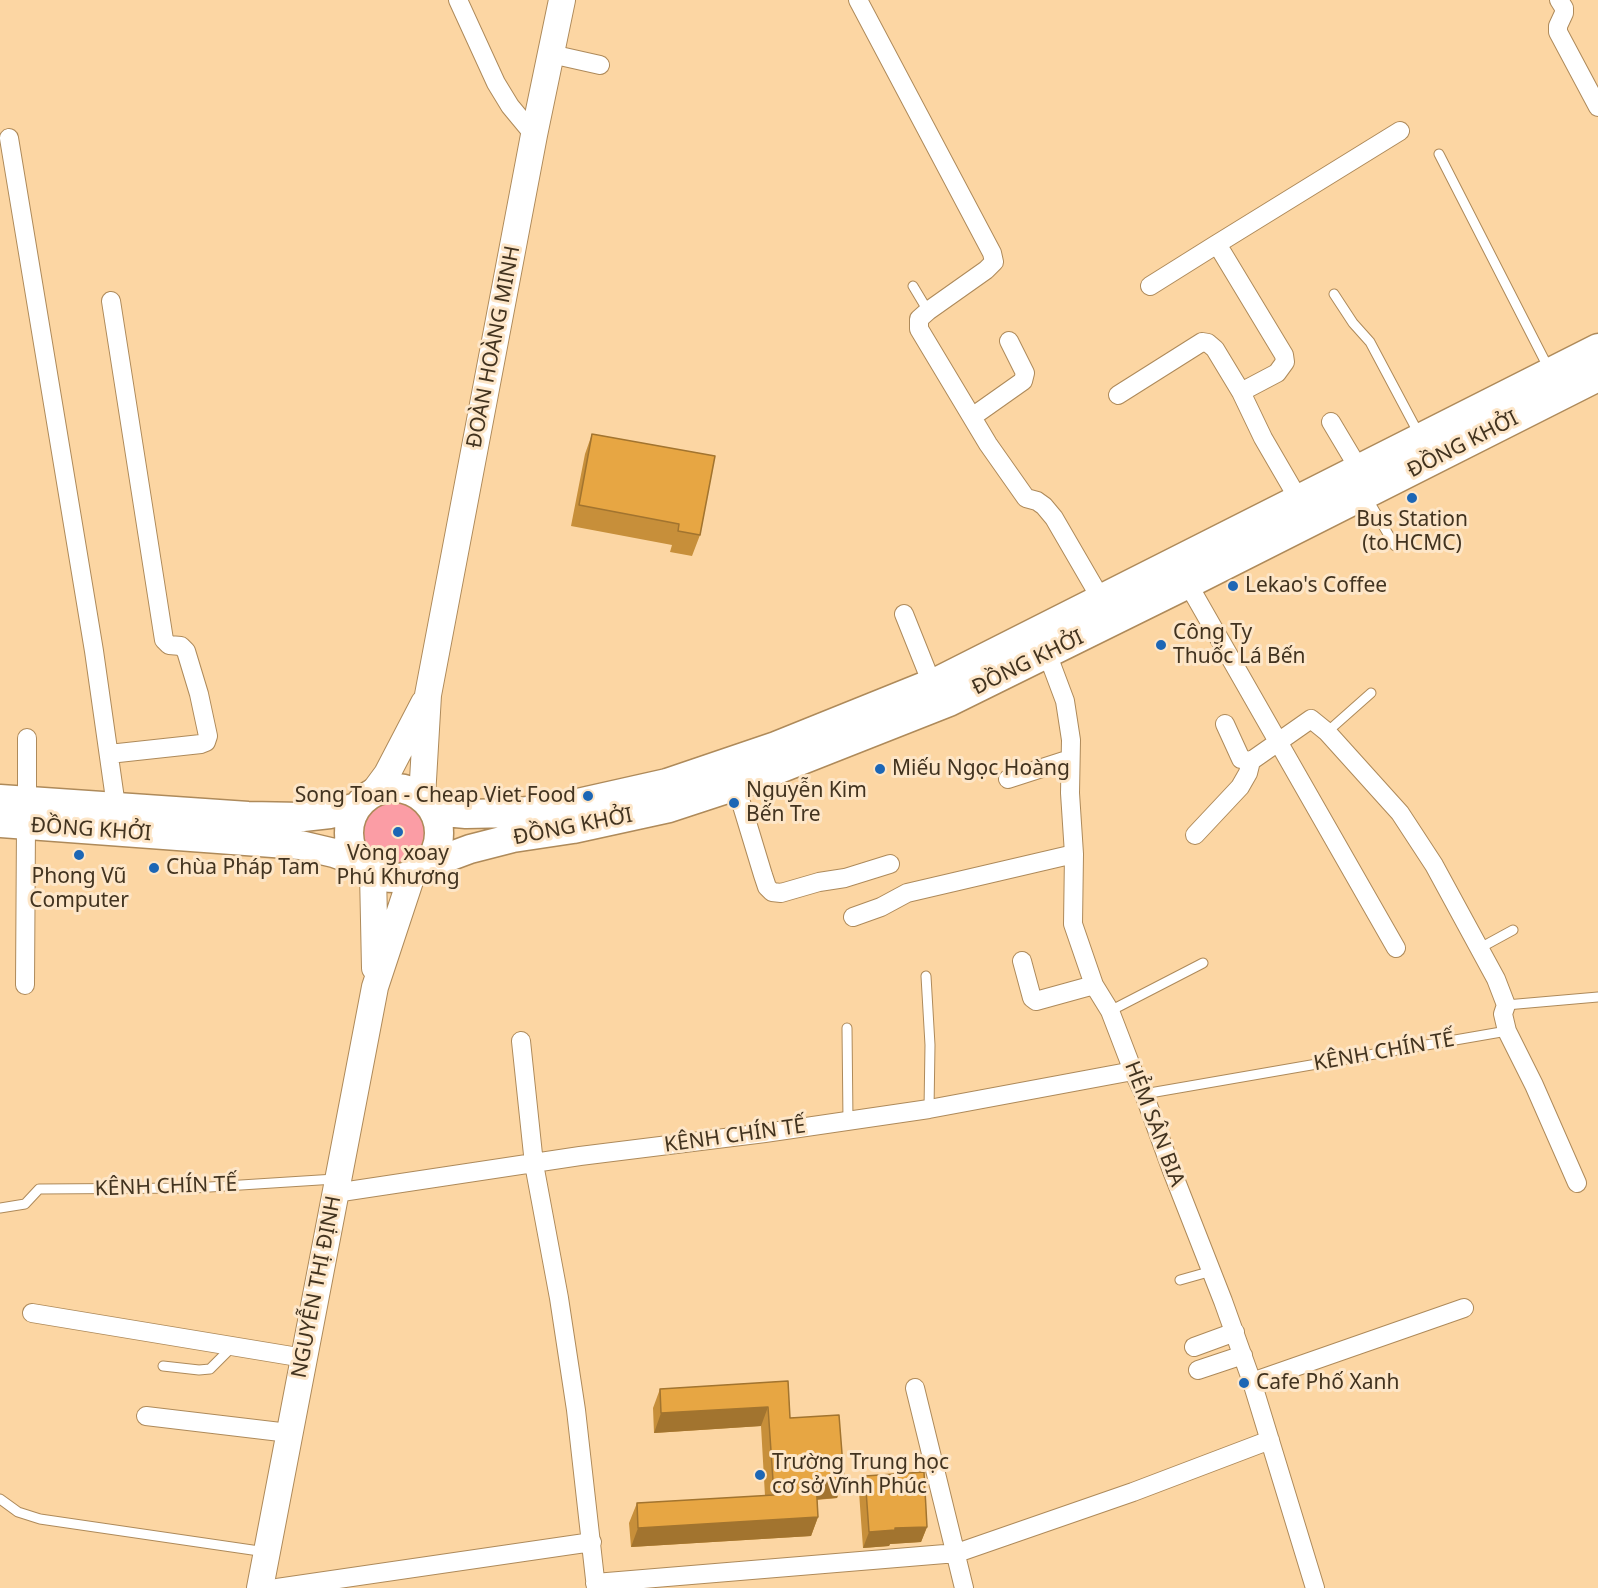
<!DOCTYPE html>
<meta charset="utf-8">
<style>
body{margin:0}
canvas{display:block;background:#fcd6a3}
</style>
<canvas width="1598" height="1588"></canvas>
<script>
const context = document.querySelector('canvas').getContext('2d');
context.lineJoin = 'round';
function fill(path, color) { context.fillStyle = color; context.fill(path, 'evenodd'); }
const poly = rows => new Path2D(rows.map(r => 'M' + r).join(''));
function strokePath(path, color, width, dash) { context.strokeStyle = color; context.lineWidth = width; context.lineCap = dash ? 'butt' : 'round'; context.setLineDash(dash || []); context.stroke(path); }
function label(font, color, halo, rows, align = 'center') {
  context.font = font + ' "Noto Sans",sans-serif'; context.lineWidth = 6; context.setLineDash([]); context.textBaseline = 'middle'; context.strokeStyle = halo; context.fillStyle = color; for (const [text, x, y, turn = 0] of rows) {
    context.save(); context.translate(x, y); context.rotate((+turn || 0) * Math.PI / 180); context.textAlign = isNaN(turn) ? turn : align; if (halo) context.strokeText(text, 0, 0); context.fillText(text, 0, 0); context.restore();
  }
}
fill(poly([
 '359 832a34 34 0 1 1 68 0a34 34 0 1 1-68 0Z'
]), '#fb9da5');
const service = poly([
 [1439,154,1549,369],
 [913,286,928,311],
 [1334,294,1353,323,1370,342,1420,436],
 [1366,496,1395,546],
 [1327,732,1371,693],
 [1480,948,1513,930],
 [926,976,930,1045,929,1109],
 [1506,1005,1598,997],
 [1110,1011,1203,963],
 [847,1028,848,1121],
 [1144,1094,1507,1031],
 [0,1208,25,1204,39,1189,194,1188,335,1179],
 [1180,1280,1212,1271],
 [163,1366,199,1370,210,1369,232,1347],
 [0,1499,18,1512,40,1519,266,1552]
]);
const minor = poly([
 [458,0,496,83,510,106,534,135],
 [858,0,992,253,994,262,986,270,928,311,919,319,919,329,988,444,1026,498,1037,501,1044,506,1054,518,1101,599],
 [1559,0,1564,8,1564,13,1558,26,1558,32,1598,107],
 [551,54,600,65],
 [9,138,94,651,116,806],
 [1150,286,1217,244],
 [1118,395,1202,342,1208,343,1215,349,1241,392],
 [972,417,1023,381,1025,373,1009,341],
 [1331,422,1359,469],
 [1299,500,1263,438,1241,392,1277,373,1285,362,1284,355,1217,244,1400,131],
 [1188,584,1396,948],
 [904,614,932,684],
 [1047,653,1065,701,1071,740,1070,793,1074,854,1073,924,1094,985,1110,1011,1133,1071,1144,1094,1172,1171,1223,1301,1252,1382,1315,1588],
 [1225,724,1241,759,1251,761,1311,719,1327,732,1400,813,1434,865,1496,979,1506,1005,1503,1014,1507,1031,1534,1085,1577,1183],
 [109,754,201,744,206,742,208,736,199,694,186,651,181,646,169,645,164,640,111,301],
 [1008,779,1070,759],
 [736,786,763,875,767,887,772,892,781,893,819,882,845,878,890,864],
 [27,801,27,738],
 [1195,835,1240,787,1248,773,1251,761],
 [853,917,881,907,907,893,1074,854],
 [1022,961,1032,998,1036,1001,1094,985],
 [25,985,26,825],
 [521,1041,534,1164,559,1298,576,1410,596,1588],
 [335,1193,580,1156,765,1133,929,1109,1133,1071],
 [32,1313,304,1358],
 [1194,1347,1235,1332],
 [1198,1370,1243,1355],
 [1252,1382,1464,1308],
 [915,1388,964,1588],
 [146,1416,289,1433],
 [595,1583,957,1553,1133,1492,1270,1440],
 [277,1588,592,1542]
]);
const secondary = poly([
 [373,793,387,774,424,703],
 [422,797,428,695,534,135,562,0],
 [373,873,375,968],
 [260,1588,375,987,412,875]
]);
const primary = poly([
 '349 833a45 45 0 1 1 90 0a45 45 0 1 1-90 0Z',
 [0,799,248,816,303,817,330,814,357,807],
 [434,811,466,814,512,813,569,805,667,783,776,746,940,680,1598,348],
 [0,823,300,845,334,853,359,862],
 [427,865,470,849,513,838,573,829,669,808,736,786,949,702,1188,584,1598,377]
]);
strokePath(service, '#ae8a5a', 11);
strokePath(minor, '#ae8a5a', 20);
strokePath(secondary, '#ae8a5a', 28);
strokePath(primary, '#ae8a5a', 31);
strokePath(service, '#fff', 9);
strokePath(minor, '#fff', 18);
strokePath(secondary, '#fff', 26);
strokePath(primary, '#fff', 28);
fill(poly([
 [592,434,700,535,692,556,670,552,672,545,571,526,585,454],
 [788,1381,790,1418,844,1479,837,1498,817,1500,818,1517,811,1536,631,1547,629,1523,637,1503,765,1496,761,1426,654,1433,653,1408,660,1389],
 [865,1476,927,1527,921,1542,890,1544,889,1546,863,1548,859,1492]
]), '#c78f3a');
fill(poly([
 [768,1407,761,1426,654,1433,661,1413],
 [844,1479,837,1498,809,1500,816,1481],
 [818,1517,811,1536,631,1547,638,1528],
 [927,1527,921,1542,890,1544,889,1546,863,1548,869,1532,895,1528]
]), '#a2742f');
const building = poly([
 [592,434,715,456,700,535,678,531,679,524,579,505,592,434],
 [788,1381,790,1418,839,1415,844,1479,816,1481,818,1517,638,1528,637,1503,774,1495,768,1407,661,1413,660,1389,788,1381],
 [924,1472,927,1527,895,1528,895,1530,869,1532,865,1476,924,1472]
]);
fill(building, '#e7a643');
strokePath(building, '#a2742f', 1.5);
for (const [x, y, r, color] of [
 [1412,498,6,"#1c66b5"],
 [1233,586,6,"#1c66b5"],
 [1161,645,6,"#1c66b5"],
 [880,769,6,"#1c66b5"],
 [588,796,6,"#1c66b5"],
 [734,803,6,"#1c66b5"],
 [398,832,6,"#1c66b5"],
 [79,855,6,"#1c66b5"],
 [154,868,6,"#1c66b5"],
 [1244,1383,6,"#1c66b5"],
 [760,1475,6,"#1c66b5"]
]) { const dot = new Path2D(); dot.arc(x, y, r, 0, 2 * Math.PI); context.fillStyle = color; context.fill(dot); strokePath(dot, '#fde6c8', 2); }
label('21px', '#42331f', '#fde6c8', [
 ["ĐOÀN HOÀNG MINH",494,347,-79],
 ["ĐỒNG KHỞI",1463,445,-27],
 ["ĐỒNG KHỞI",1028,663,-26],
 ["ĐỒNG KHỞI",573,827,-11],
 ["ĐỒNG KHỞI",91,830,4],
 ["KÊNH CHÍN TẾ",1384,1052,-10],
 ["HẺM SÂN BIA",1154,1124,69],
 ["KÊNH CHÍN TẾ",735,1136,-8],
 ["KÊNH CHÍN TẾ",166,1187,-2],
 ["NGUYỄN THỊ ĐỊNH",317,1287,-79]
]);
label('21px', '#42331f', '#fde6c8', [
 ["Bus Station",1412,520,"center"],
 ["(to HCMC)",1412,544,"center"],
 ["Lekao's Coffee",1245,586],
 ["Công Ty",1173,633],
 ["Thuốc Lá Bến",1173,657],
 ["Miếu Ngọc Hoàng",892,769],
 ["Nguyễn Kim",746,791],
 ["Bến Tre",746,815],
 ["Song Toan - Cheap Viet Food",576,796,"right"],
 ["Vòng xoay",398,854,"center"],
 ["Phú Khương",398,878,"center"],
 ["Chùa Pháp Tam",166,868],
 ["Phong Vũ",79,877,"center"],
 ["Computer",79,901,"center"],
 ["Cafe Phố Xanh",1256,1383],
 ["Trường Trung học",772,1463],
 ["cơ sở Vĩnh Phúc",772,1487]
], 'left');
</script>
